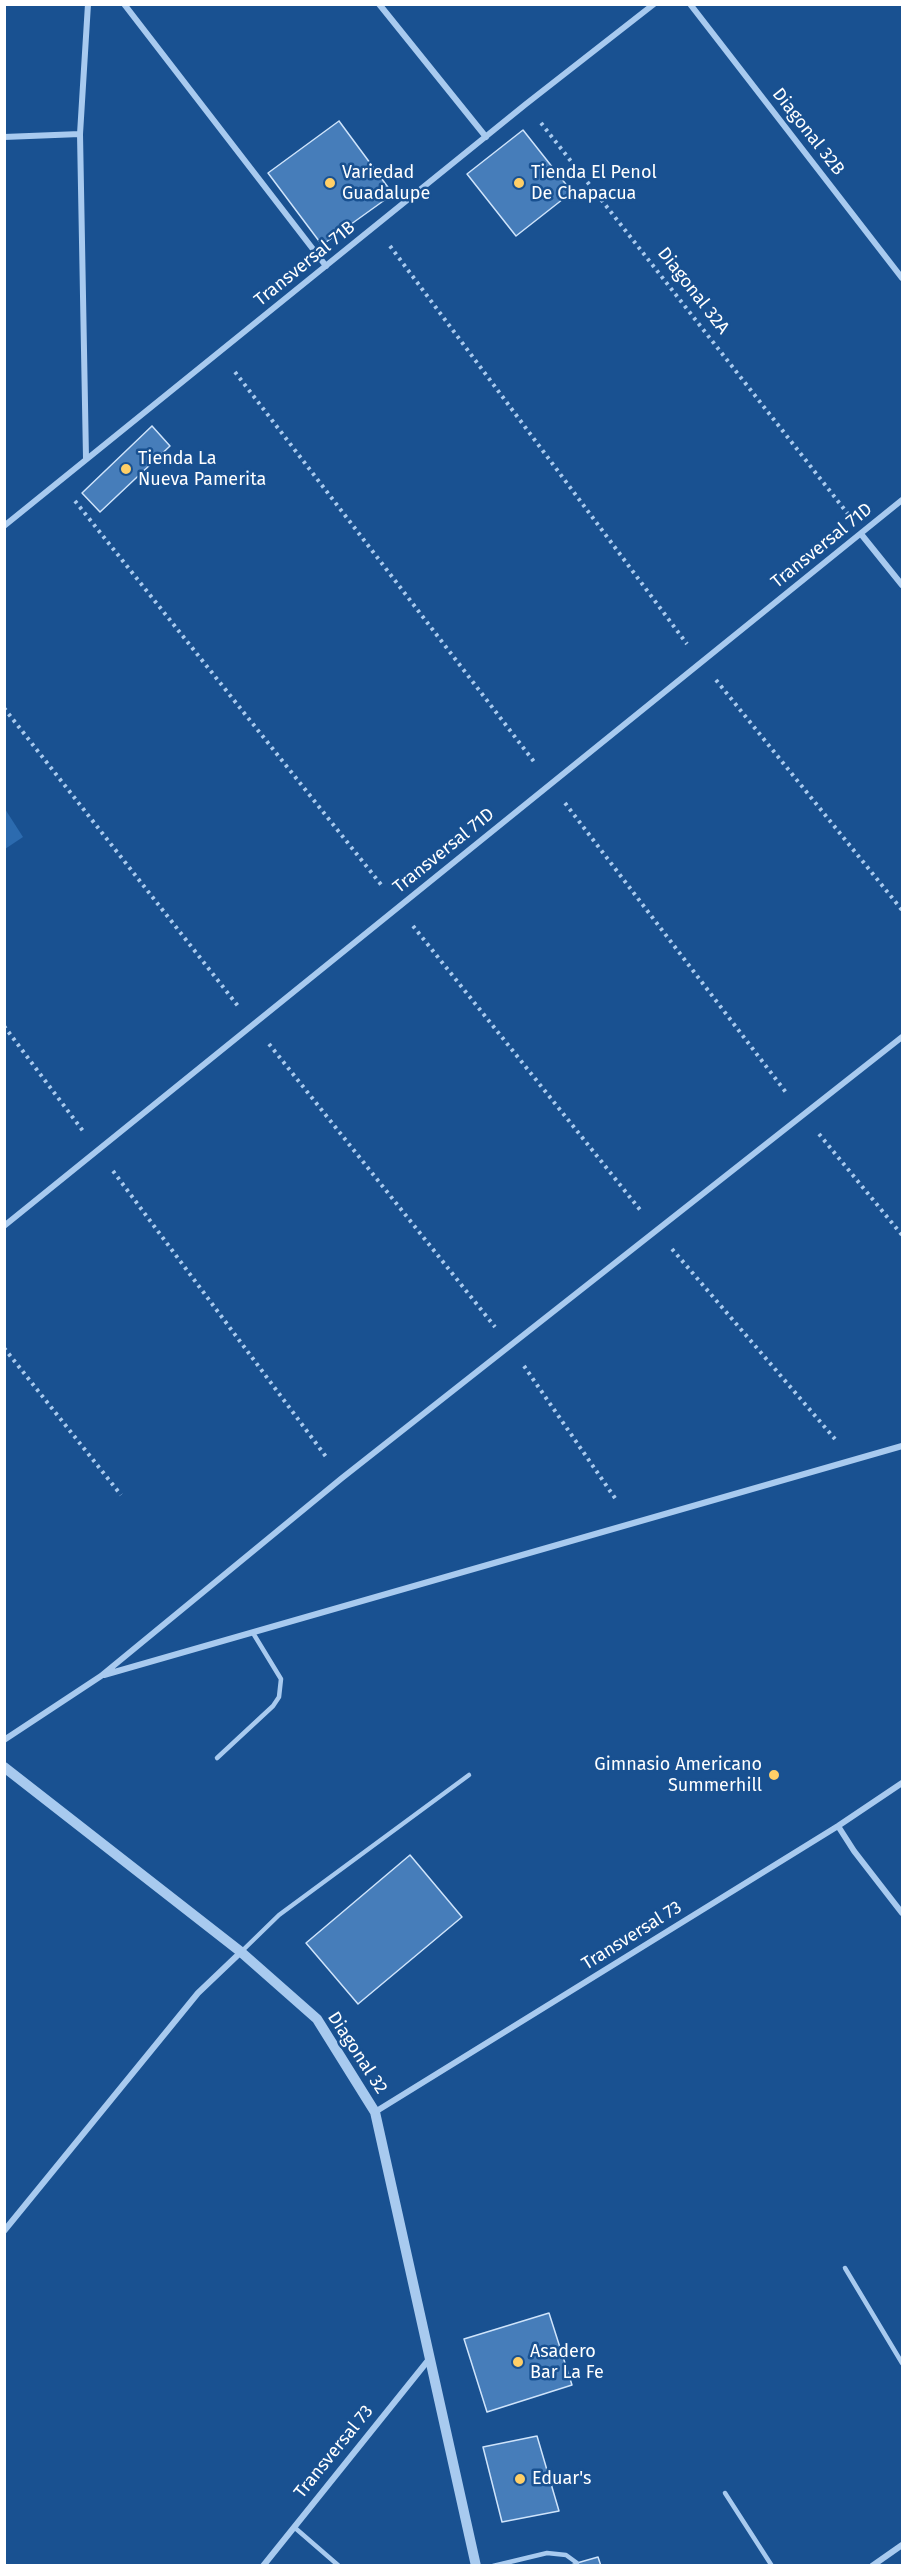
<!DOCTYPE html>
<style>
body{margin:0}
#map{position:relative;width:907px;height:2570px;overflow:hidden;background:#195191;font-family:"Fira Sans",sans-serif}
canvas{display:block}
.frame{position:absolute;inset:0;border:6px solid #fff;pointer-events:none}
</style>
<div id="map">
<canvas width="907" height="2570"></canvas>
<div class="frame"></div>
</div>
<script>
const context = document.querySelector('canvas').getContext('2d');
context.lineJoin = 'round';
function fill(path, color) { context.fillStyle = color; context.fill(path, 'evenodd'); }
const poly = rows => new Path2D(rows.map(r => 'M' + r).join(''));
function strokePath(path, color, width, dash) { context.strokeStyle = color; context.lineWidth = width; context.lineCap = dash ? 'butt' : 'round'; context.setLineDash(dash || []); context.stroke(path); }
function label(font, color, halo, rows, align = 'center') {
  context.font = font + ' "Fira Sans",sans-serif'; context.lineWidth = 5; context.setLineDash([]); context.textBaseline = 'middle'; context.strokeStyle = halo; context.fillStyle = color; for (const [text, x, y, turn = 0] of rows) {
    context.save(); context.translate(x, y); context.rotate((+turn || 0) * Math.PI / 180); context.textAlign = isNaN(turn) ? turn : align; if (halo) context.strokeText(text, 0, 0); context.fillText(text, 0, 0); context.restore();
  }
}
fill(poly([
 [5,809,23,837,5,849,4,849]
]), '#2c6baf');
const building = poly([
 [339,121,393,194,322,245,268,173,339,121],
 [523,130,572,192,516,236,467,174,523,130],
 [152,426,170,446,100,512,82,493,152,426],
 [410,1855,462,1917,358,2004,306,1943,410,1855],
 [549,2313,572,2385,487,2412,464,2339,549,2313],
 [537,2436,559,2511,502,2522,483,2447,537,2436],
 [598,2557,601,2566,568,2566,577,2563,598,2557]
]);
fill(building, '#467dba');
strokePath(building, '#cfe4fb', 1.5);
strokePath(poly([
 [541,123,848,514],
 [390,246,687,644],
 [235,372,535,763],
 [75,501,383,887],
 [716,680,902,910],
 [4,708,238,1006],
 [565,803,788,1095],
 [413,926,641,1211],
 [4,1026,83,1131],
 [269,1044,495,1327],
 [819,1134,902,1235],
 [113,1171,327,1458],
 [672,1249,835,1439],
 [4,1348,121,1495],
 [524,1366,617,1501]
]), '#a8caef', 4, [3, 4.5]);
strokePath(poly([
 [217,1758,273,1706,279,1697,281,1679,253,1633],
 [241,1952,279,1915,469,1775],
 [845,2268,902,2363],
 [725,2493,772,2566],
 [294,2527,339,2566],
 [493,2566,547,2553,566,2555,577,2563]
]), '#a8caef', 4.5);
strokePath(poly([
 [124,4,326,266],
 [379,4,486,137],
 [690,4,902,278],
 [4,137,80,134],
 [86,458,80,134,88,4],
 [4,526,526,104,654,4],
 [861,534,902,585],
 [4,1226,902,500],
 [104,1675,902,1446],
 [4,1740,101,1676,342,1478,902,1037],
 [838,1826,854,1851,902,1913],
 [375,2112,838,1826,902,1783],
 [4,2231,198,1993,241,1952],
 [263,2566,430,2358],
 [872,2566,902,2545]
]), '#a8caef', 6);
strokePath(poly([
 [4,1767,241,1952,317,2019,375,2112,476,2566]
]), '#a8caef', 10);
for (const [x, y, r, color] of [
 [330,183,6,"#ffcf67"],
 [519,183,6,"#ffcf67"],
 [126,469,6,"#ffcf67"],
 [774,1775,6,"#ffcf67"],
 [518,2362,6,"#ffcf67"],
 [520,2479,6,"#ffcf67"]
]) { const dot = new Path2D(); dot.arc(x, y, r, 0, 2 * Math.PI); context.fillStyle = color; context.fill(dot); strokePath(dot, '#195191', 2); }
label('18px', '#fff', '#195191', [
 ["Diagonal 32B",808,132,52],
 ["Transversal 71B",305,264,-39],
 ["Diagonal 32A",693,291,52],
 ["Transversal 71D",822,546,-39],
 ["Transversal 71D",444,851,-39],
 ["Transversal 73",632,1936,-32],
 ["Diagonal 32",357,2053,57],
 ["Transversal 73",334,2452,-51]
]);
label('18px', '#fff', '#195191', [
 ["Variedad",342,173],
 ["Guadalupe",342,194],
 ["Tienda El Penol",531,173],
 ["De Chapacua",531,194],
 ["Tienda La",138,459],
 ["Nueva Pamerita",138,480],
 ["Gimnasio Americano",762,1765,"right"],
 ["Summerhill",762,1786,"right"],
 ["Asadero",530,2352],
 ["Bar La Fe",530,2373],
 ["Eduar's",532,2479]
], 'left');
</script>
